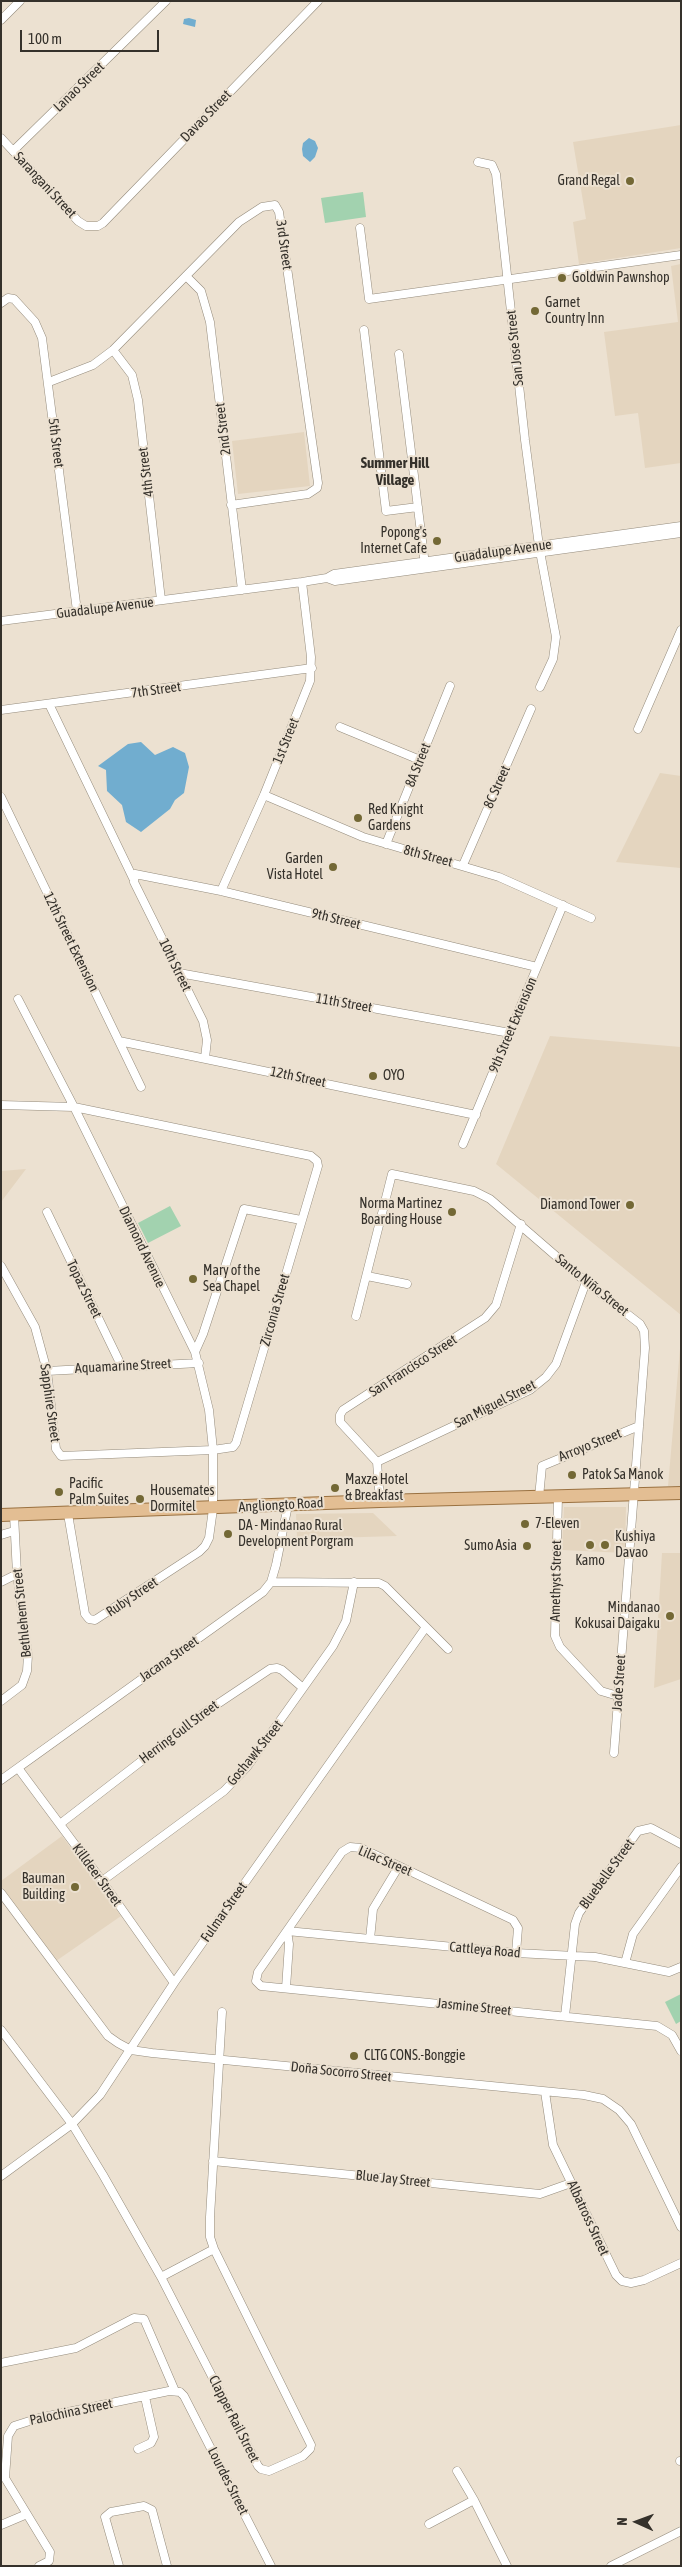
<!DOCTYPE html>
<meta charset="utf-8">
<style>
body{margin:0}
#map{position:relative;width:682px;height:2567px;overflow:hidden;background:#ece1d1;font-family:"Asap Condensed",sans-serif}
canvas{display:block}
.frame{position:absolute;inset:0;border:2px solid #35312b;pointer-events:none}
.north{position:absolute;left:612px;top:2497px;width:50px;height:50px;-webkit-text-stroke:4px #ece1d1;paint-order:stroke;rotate:272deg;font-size:14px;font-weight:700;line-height:20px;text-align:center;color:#35312b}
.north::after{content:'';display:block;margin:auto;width:18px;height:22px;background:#35312b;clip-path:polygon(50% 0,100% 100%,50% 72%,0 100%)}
.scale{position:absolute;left:20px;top:30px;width:139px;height:22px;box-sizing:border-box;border:2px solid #35312b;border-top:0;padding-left:6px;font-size:15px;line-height:18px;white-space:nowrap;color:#35312b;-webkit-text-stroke:4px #ece1d1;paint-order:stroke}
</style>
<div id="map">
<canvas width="682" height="2567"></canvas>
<div class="frame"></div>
<div class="north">N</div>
<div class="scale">100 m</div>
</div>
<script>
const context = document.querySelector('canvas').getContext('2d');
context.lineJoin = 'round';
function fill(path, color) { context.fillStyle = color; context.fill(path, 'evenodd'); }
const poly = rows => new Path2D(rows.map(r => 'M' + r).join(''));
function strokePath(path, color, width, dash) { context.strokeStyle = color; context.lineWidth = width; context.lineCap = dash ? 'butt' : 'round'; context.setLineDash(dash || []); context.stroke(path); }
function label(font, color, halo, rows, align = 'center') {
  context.font = font + ' "Asap Condensed",sans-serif'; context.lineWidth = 4; context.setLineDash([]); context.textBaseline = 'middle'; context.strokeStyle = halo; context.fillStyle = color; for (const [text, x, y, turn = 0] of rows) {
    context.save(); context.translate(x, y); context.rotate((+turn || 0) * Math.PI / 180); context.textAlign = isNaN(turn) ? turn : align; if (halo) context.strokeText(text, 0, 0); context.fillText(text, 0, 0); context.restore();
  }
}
fill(poly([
 [681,125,681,248,579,264,573,222,586,219,573,142],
 [681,264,681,463,645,468,638,413,615,416,604,332,678,322,671,266],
 [304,432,310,486,238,494,232,441],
 [660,773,681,776,681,868,616,862],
 [550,1036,681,1047,681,1315,496,1164],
 [26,1169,1,1202,1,1171],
 [681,1339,681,1486,668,1486,680,1349],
 [564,1507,626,1507,625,1553,562,1550],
 [373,1513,397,1536,297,1539,296,1514],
 [662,1553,681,1553,681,1679,654,1688],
 [62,1836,121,1916,56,1961,1,1886,1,1881]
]), '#e4d5bf');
fill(poly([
 [363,192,366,217,325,223,321,198],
 [170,1206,181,1226,148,1243,138,1223],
 [681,1994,681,2021,676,2024,665,2002]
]), '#a2d2af');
fill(poly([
 [189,18,196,20,195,27,183,24,184,19],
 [309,138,315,141,318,148,315,157,310,162,303,156,302,149,303,143],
 [141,742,155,755,173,747,185,753,189,767,184,793,175,800,170,809,141,832,126,822,122,805,107,791,106,770,98,766,128,744]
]), '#71adcf');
const minor = poly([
 [1,20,20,1],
 [1,138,78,221,86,226,98,226,103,223,318,1],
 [13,151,166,1],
 [478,162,492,165,496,174,525,440,539,546,556,637,553,659,540,687],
 [360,228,369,299,681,255],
 [186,276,201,291,210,322,242,590],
 [1,303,8,298,14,299,35,322,42,338,77,611],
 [364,330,386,511,418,507],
 [113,350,132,375,138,400,161,600],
 [399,354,425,565],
 [49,382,93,365,113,350,239,222,262,207,275,205,279,212,318,483,317,488,308,494,231,505],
 [327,578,335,581,681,533],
 [1,621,302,582,327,578,334,574,681,526],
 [49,704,133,878],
 [1,710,312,668],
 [340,727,420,760],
 [638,729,681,630],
 [264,795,363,837,499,877,591,918],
 [1,797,141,1087],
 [386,844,450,686],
 [463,865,531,709],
 [221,891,264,795,310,681,311,657,302,582],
 [179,973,510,1033],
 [18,999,74,1107,195,1352,209,1410,213,1450,213,1509,209,1538,205,1546,199,1552,95,1620,89,1619,85,1614,68,1514],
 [119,1041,476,1115],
 [205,1058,207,1040,203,1021,134,882,135,874,221,891,537,967],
 [1,1105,74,1107,311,1156,317,1161,318,1166,236,1443,233,1447,213,1450,61,1456,56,1449,47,1371,35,1327,1,1266],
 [463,1144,563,905],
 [47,1212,121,1365],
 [367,1276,407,1284],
 [356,1316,392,1174,474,1191,490,1199,586,1282,640,1324,644,1331,645,1348,614,1753],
 [195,1352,203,1334,244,1209,301,1220],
 [47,1371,199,1363],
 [377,1462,530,1390,546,1377,556,1364,586,1282],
 [558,1496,555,1636,560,1647,601,1691,618,1696],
 [539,1497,542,1466,639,1426],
 [380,1501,377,1462,340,1422,340,1415,343,1410,485,1318,496,1305,521,1224],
 [1,1535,14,1531],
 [1,1582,17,1574],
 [271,1582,379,1583,385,1586,448,1649],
 [1,1701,22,1685,27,1671,28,1655,17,1574,14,1515],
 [18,1768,102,1881,174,1983],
 [1,1780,263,1592,271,1582,276,1565,288,1505],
 [60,1824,201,1715,270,1669,277,1668,282,1670,303,1688],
 [102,1881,224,1791,247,1767,333,1646,346,1621,354,1582],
 [1,1893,108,2036,118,2043,131,2050,152,2053,584,2095,603,2099,619,2110,631,2124,681,2227],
 [370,1939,373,1909,399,1866],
 [516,1953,518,1928,513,1920,361,1848,350,1847,342,1852,258,1972,256,1981,261,1986,657,2026,672,2035,681,2051],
 [625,1963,633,1934,681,1867],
 [286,1988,289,1944,287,1931,516,1953,595,1957,669,1972,681,1967],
 [565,2016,575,1924,579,1913,638,1831,651,1828,681,1844],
 [1,2030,72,2124,103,2175,161,2277,258,2466,261,2469,269,2471,303,2456,310,2449,311,2445,214,2249,210,2237,210,2217,222,2012],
 [545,2092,553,2145,616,2275,622,2281,631,2283,644,2280,681,2263],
 [213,2161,540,2194,571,2183],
 [1,2176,72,2124,100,2095,174,1983,426,1627],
 [161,2277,214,2249],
 [1,2363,76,2348,134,2318,144,2319,175,2391],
 [138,2449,151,2443,154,2437,145,2397],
 [680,2461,681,2461],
 [457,2471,474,2500,507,2566],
 [5,2478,8,2436,14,2426,39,2418,169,2391,180,2392,184,2396,271,2566],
 [5,2478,50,2552,49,2561,39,2566],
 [429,2524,474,2500],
 [1,2525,27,2514],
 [119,2566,105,2517,111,2512,144,2506,152,2510,167,2566],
 [611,2566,681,2531]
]);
const primary = poly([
 [1,1515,380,1501,681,1493]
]);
strokePath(minor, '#948b7c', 9);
strokePath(primary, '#9a7140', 14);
strokePath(minor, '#fff', 8);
strokePath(primary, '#e3be93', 12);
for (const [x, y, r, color] of [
 [630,181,5,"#736835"],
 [562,278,5,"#736835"],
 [535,311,5,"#736835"],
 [437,541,5,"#736835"],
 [358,818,5,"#736835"],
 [333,867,5,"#736835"],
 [373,1076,5,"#736835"],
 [630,1205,5,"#736835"],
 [452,1212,5,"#736835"],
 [193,1279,5,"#736835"],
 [572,1475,5,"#736835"],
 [335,1488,5,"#736835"],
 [59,1492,5,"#736835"],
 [140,1499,5,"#736835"],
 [525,1524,5,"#736835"],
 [228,1534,5,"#736835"],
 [590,1545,5,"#736835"],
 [605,1545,5,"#736835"],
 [527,1546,5,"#736835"],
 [670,1616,5,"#736835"],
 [75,1887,5,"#736835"],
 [354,2056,5,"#736835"]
]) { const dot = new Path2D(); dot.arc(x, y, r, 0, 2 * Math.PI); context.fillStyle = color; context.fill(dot); strokePath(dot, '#ece1d1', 2); }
label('14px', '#35312b', '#ece1d1', [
 ["Lanao Street",79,87,-44],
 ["Davao Street",206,116,-46],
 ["Sarangani Street",45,185,47],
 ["3rd Street",284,245,82],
 ["San Jose Street",515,348,-96],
 ["2nd Street",223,429,-97],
 ["5th Street",56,443,83],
 ["4th Street",146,472,-97],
 ["Guadalupe Avenue",503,551,-8],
 ["Guadalupe Avenue",105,608,-7],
 ["7th Street",156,690,-8],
 ["1st Street",286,741,-68],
 ["8A Street",418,765,-68],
 ["8C Street",497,787,-66],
 ["8th Street",428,856,15],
 ["9th Street",336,919,14],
 ["12th Street Extension",71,942,64],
 ["10th Street",175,965,64],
 ["11th Street",344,1003,10],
 ["9th Street Extension",513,1025,-67],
 ["12th Street",298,1077,12],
 ["Diamond Avenue",142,1247,64],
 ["Santo Niño Street",592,1285,39],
 ["Topaz Street",84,1289,64],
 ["Zirconia Street",275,1310,-74],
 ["Aquamarine Street",123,1366,-3],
 ["San Francisco Street",413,1366,-33],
 ["Sapphire Street",50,1403,82],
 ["San Miguel Street",495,1404,-27],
 ["Arroyo Street",590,1445,-22],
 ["Angliongto Road",281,1505,-3],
 ["Amethyst Street",556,1581,-89],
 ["Ruby Street",132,1597,-34],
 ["Bethlehem Street",22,1613,-96],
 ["Jacana Street",169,1659,-35],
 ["Jade Street",619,1683,-86],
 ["Herring Gull Street",179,1732,-37],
 ["Goshawk Street",255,1753,-51],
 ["Lilac Street",385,1861,23],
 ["Bluebelle Street",607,1874,-54],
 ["Killdeer Street",97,1875,54],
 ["Fulmar Street",224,1912,-55],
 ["Cattleya Road",485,1950,5],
 ["Jasmine Street",474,2007,6],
 ["Doña Socorro Street",341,2072,6],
 ["Blue Jay Street",393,2179,6],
 ["Albatross Street",588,2218,65],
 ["Palochina Street",71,2412,-12],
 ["Clapper Rail Street",234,2419,63],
 ["Lourdes Street",228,2481,63]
]);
label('14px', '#35312b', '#ece1d1', [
 ["Grand Regal",620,181,"right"],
 ["Goldwin Pawnshop",572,278],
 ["Garnet",545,303],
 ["Country Inn",545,319],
 ["Popong's",427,533,"right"],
 ["Internet Cafe",427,549,"right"],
 ["Red Knight",368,810],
 ["Gardens",368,826],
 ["Garden",323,859,"right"],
 ["Vista Hotel",323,875,"right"],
 ["OYO",383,1076],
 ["Norma Martinez",442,1204,"right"],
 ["Boarding House",442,1220,"right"],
 ["Diamond Tower",620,1205,"right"],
 ["Mary of the",203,1271],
 ["Sea Chapel",203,1287],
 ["Patok Sa Manok",582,1475],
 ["Maxze Hotel",345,1480],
 ["& Breakfast",345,1496],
 ["Pacific",69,1484],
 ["Palm Suites",69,1500],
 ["Housemates",150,1491],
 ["Dormitel",150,1507],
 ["7-Eleven",535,1524],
 ["DA - Mindanao Rural",238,1526],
 ["Development Porgram",238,1542],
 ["Kushiya",615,1537],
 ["Davao",615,1553],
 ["Sumo Asia",517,1546,"right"],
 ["Kamo",590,1561,"center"],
 ["Mindanao",660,1608,"right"],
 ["Kokusai Daigaku",660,1624,"right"],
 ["Bauman",65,1879,"right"],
 ["Building",65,1895,"right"],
 ["CLTG CONS.-Bonggie",364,2056]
], 'left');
label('bold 15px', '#35312b', '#ece1d1', [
 ["Summer Hill",395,463],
 ["Village",395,480]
]);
</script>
